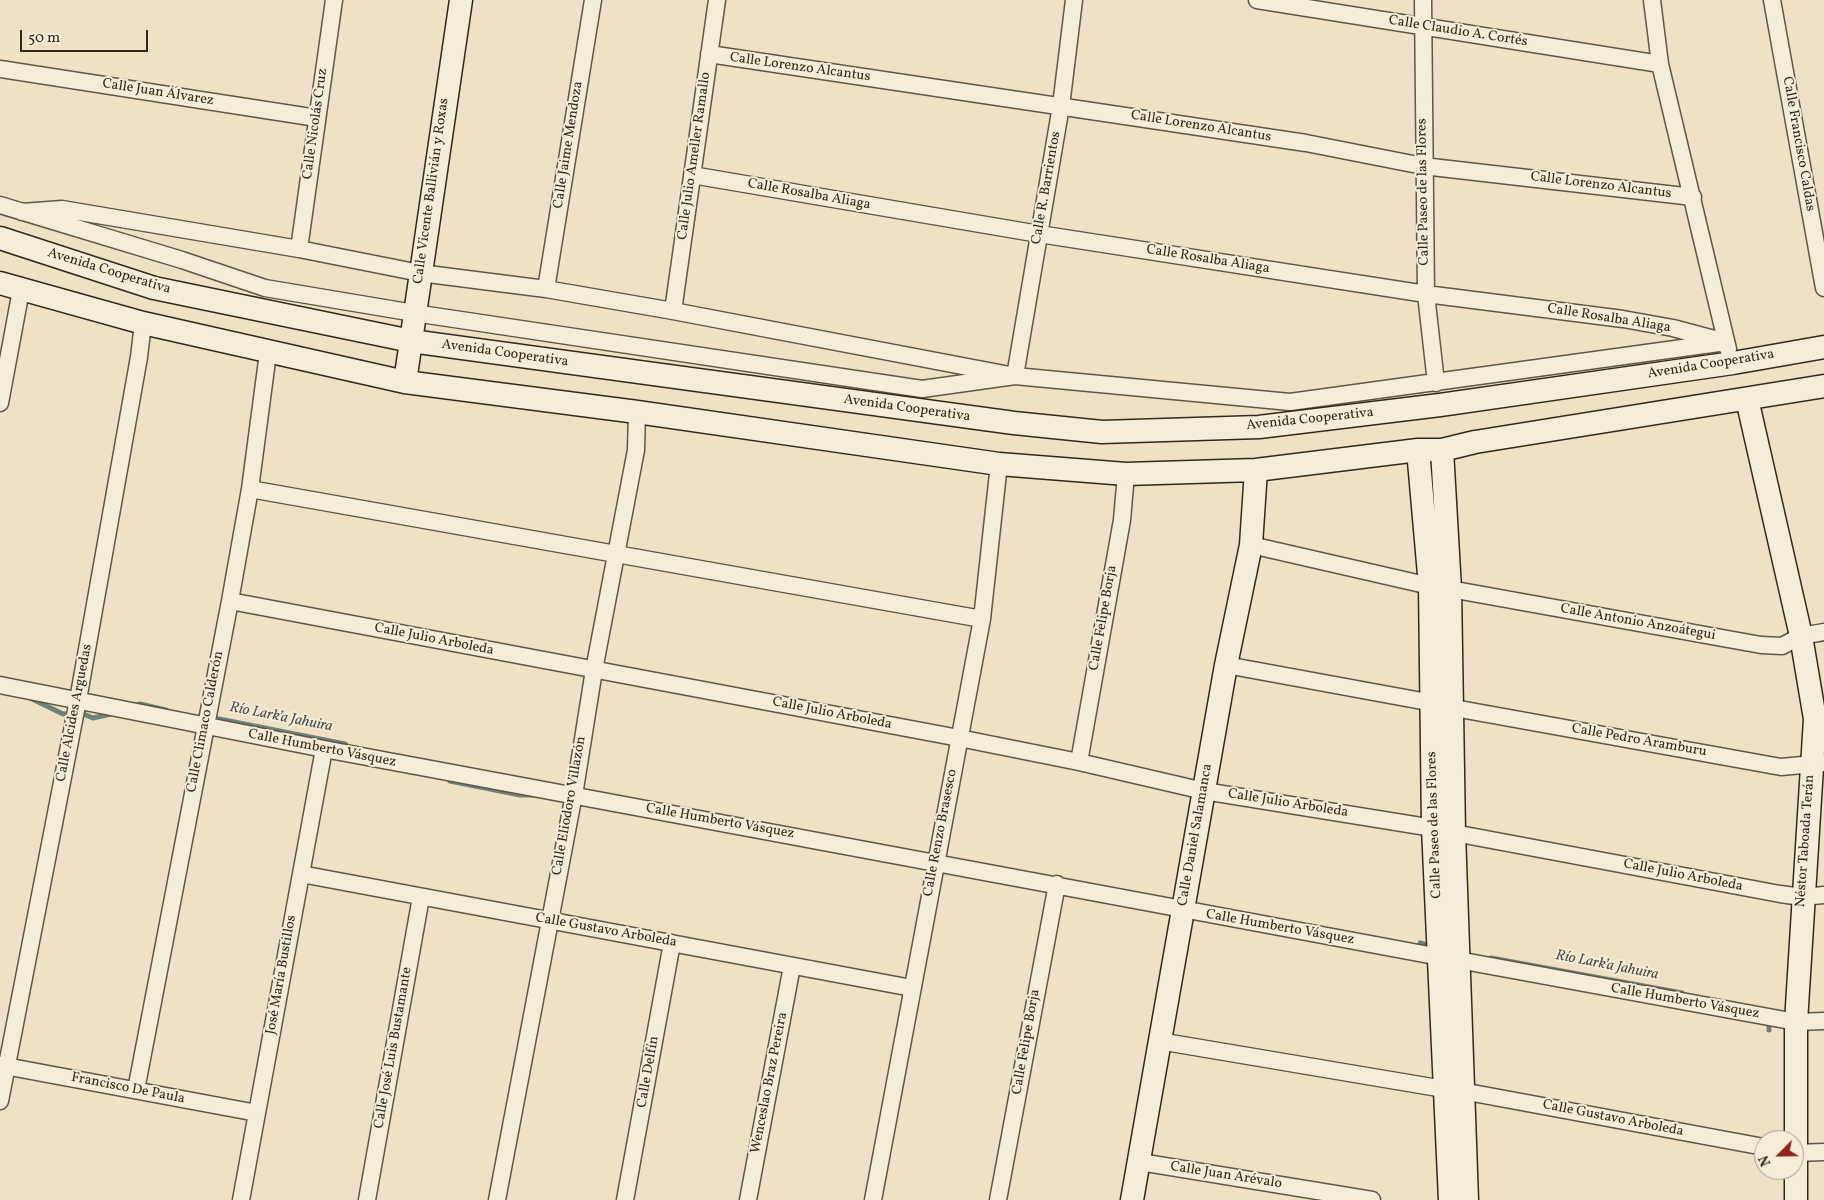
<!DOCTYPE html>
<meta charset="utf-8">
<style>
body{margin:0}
#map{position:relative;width:1824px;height:1200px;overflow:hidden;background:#efe2c4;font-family:Vollkorn,serif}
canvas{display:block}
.north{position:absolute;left:1754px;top:1130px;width:50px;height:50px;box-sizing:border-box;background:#f5ecd9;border:1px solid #a79e8e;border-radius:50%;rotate:247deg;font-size:14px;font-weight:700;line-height:20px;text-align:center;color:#32281d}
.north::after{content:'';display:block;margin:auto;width:18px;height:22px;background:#8f2418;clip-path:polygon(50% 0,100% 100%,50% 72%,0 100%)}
.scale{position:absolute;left:20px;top:30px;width:128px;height:22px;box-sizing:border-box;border:2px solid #32281d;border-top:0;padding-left:6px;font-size:15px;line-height:18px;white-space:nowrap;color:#32281d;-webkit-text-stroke:4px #f5ecd9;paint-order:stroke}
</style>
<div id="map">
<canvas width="1824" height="1200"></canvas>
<div class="north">N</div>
<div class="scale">50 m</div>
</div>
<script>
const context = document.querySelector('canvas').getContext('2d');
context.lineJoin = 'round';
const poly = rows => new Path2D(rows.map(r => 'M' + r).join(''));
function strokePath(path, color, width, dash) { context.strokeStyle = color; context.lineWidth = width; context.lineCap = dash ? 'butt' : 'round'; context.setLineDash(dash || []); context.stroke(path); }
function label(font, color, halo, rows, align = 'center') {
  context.font = font + ' Vollkorn,serif'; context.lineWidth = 4; context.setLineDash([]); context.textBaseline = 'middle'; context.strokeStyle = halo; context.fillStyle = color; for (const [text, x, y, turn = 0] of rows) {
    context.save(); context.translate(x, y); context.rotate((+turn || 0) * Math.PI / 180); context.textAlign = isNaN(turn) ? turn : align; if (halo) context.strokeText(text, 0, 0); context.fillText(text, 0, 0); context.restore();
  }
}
strokePath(poly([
 [28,697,63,714,81,713,93,718,116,713],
 [133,706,140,704,166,710],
 [209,717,345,744,351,749],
 [450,781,520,795,532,795],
 [1420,943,1432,946],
 [1491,958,1682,993],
 [1769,1030,1769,1020]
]), '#70817a', 5);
const street = poly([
 [1257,0,1660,64],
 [1423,0,1426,294,1436,383],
 [1652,0,1660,64,1728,349],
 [1772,0,1824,288],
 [709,54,1306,143,1423,166,1693,197],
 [0,69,317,118],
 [692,175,1039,234,1426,294,1623,319,1673,328,1718,340],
 [0,205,182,260,265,288,414,313,922,389,1015,376,1061,106,1074,0],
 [22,212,62,209,299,249,420,273,546,289,673,311,1015,376,1290,402,1726,342],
 [299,249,334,0],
 [546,289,593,0],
 [673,311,717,0],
 [0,403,21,290],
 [250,489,982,619],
 [1251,545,1430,586],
 [1450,589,1761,645,1782,646,1801,636,1824,632],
 [230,601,959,738,1079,762,1204,791,1433,828],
 [1226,665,1433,703],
 [0,685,324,749,1440,957],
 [1454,708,1781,767,1824,763],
 [1079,762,1122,520,1126,474],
 [1454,833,1780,894,1802,897,1824,895],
 [301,874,912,988],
 [1458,960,1796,1022,1824,1021],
 [1159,1041,1444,1089],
 [0,1065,257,1113],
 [136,1090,230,601,250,489,268,353],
 [1462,1091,1764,1147],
 [0,1101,78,700,139,357,143,323],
 [1794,1153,1824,1152],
 [1140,1162,1372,1200],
 [241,1200,324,749],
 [367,1200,421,897],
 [497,1200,575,789,594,670,636,450,637,412],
 [625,1200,672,943],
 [748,1200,792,966],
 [873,1200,982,619,999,464],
 [998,1200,1057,884]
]);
const secondary = poly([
 [0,238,154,288,411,341,1014,423,1102,432,1259,427,1440,405,1733,363,1824,347],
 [0,283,143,323,405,382,637,412,999,464,1126,474,1256,470,1418,450,1442,450,1475,442,1824,386],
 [405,382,461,0],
 [1747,399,1801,636,1815,719,1796,1022,1796,1200],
 [1418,450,1430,586,1433,828,1450,1200],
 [1442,450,1450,589,1454,833,1467,1200],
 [1132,1200,1226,665,1251,545,1256,470]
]);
strokePath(street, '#615647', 19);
strokePath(secondary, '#32281d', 25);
strokePath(street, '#f5ecd9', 16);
strokePath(secondary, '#f5ecd9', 22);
label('14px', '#32281d', '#f5ecd9', [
 ["Calle Claudio A. Cortés",1458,32,9],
 ["Calle Lorenzo Alcantus",800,68,8],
 ["Calle Juan Álvarez",158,93,9],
 ["Calle Nicolás Cruz",316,124,-82],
 ["Calle Lorenzo Alcantus",1201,127,9],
 ["Calle Francisco Caldas",1798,144,80],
 ["Calle Jaime Mendoza",569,145,-81],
 ["Calle Julio Ameller Ramallo",695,156,-82],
 ["Calle Lorenzo Alcantus",1601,186,7],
 ["Calle R. Barrientos",1047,188,-80],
 ["Calle Vicente Ballivián y Roxas",432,191,-82],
 ["Calle Paseo de las Flores",1424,192,-91],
 ["Calle Rosalba Aliaga",809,195,10],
 ["Calle Rosalba Aliaga",1208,260,9],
 ["Avenida Cooperativa",109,272,17],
 ["Calle Rosalba Aliaga",1609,319,9],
 ["Avenida Cooperativa",505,354,8],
 ["Avenida Cooperativa",1711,365,-9],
 ["Avenida Cooperativa",907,409,8],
 ["Avenida Cooperativa",1310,420,-6],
 ["Calle Felipe Borja",1104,618,-80],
 ["Calle Antonio Anzoátegui",1638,623,10],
 ["Calle Julio Arboleda",434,640,11],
 ["Calle Alcides Arguedas",75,713,-79],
 ["Calle Julio Arboleda",832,714,11],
 ["Calle Climaco Calderón",206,722,-79],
 ["Calle Pedro Aramburu",1639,741,10],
 ["Calle Humberto Vásquez",322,749,11],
 ["Calle Julio Arboleda",1288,804,9],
 ["Calle Eliodoro Villazón",570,806,-80],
 ["Calle Humberto Vásquez",720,822,10],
 ["Calle Paseo de las Flores",1435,825,-92],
 ["Calle Renzo Brasesco",941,833,-79],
 ["Calle Daniel Salamanca",1196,835,-80],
 ["Néstor Taboada Terán",1806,841,-86],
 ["Calle Julio Arboleda",1683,876,11],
 ["Calle Humberto Vásquez",1280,928,10],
 ["Calle Gustavo Arboleda",606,931,10],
 ["José María Bustillos",282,975,-80],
 ["Calle Humberto Vásquez",1685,1002,10],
 ["Calle Felipe Borja",1027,1042,-80],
 ["Calle José Luis Bustamante",394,1048,-80],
 ["Calle Delfín",649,1072,-80],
 ["Wenceslao Braz Pereira",770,1083,-79],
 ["Francisco De Paula",128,1089,11],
 ["Calle Gustavo Arboleda",1613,1119,11],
 ["Calle Juan Arévalo",1226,1176,9]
]);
label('italic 15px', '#4c4d44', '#f5ecd9', [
 ["Río Lark’a Jahuira",281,718,11],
 ["Río Lark’a Jahuira",1607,966,11]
]);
</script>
